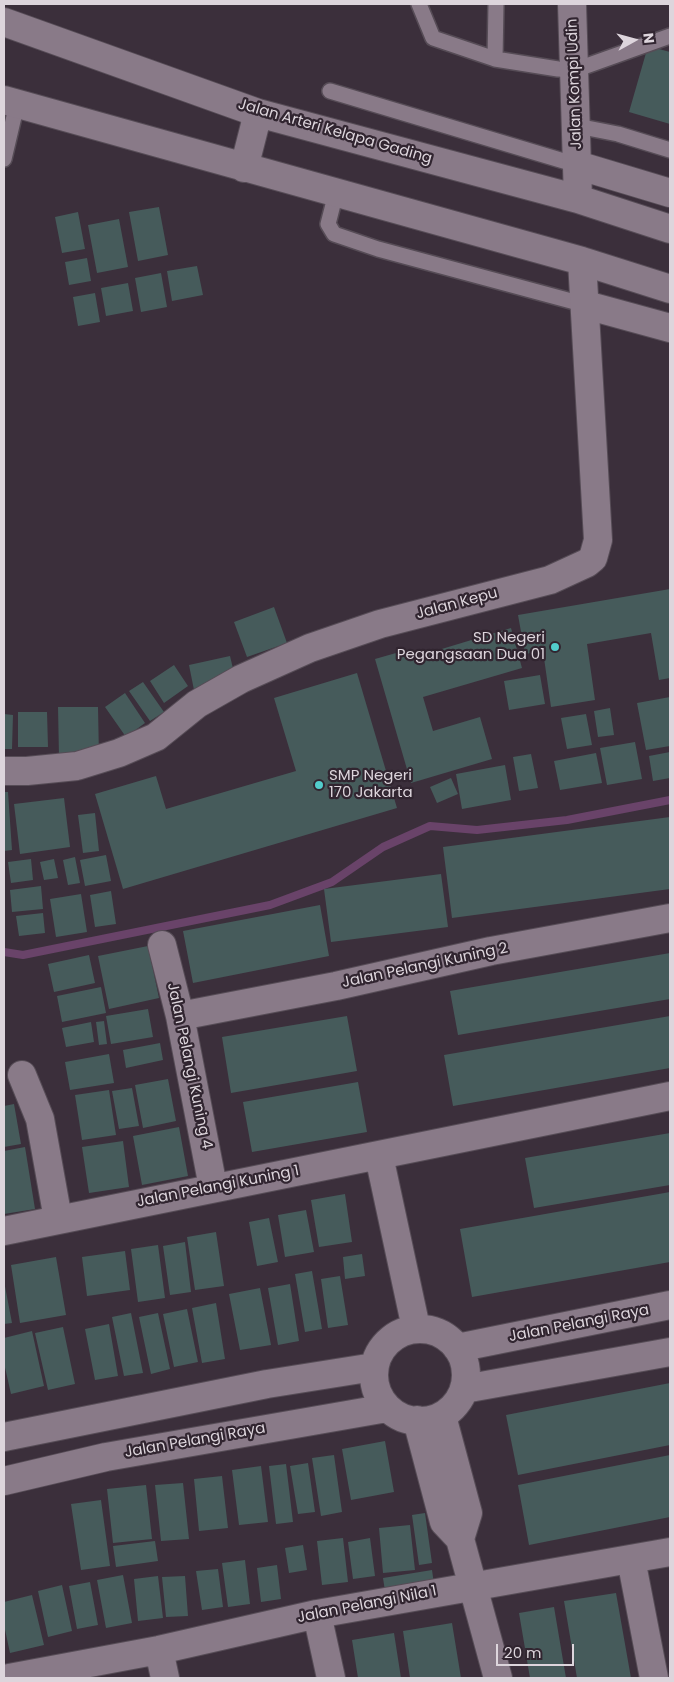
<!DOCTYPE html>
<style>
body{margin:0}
#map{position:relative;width:674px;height:1682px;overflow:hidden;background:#3b2f3b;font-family:Poppins,sans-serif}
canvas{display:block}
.frame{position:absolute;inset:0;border:5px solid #ddd5dc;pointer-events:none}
.north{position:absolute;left:609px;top:15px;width:50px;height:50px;-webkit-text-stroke:4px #312530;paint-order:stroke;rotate:83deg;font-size:14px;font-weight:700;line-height:20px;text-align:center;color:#ddd5dc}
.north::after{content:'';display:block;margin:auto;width:18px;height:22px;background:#ddd5dc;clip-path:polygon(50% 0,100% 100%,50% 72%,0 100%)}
.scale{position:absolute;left:496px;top:1644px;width:78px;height:22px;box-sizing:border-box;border:2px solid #ddd5dc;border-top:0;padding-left:6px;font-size:15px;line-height:18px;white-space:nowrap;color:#ddd5dc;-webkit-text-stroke:4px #312530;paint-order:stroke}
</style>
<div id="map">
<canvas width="674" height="1682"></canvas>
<div class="frame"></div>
<div class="north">N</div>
<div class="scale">20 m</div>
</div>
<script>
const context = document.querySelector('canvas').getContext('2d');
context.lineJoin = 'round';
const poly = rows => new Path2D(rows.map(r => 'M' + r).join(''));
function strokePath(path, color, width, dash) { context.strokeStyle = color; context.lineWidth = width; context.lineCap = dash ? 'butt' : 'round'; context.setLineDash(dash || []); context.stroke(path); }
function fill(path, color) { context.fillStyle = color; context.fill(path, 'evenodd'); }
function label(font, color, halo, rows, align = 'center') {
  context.font = font + ' Poppins,sans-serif'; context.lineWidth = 4.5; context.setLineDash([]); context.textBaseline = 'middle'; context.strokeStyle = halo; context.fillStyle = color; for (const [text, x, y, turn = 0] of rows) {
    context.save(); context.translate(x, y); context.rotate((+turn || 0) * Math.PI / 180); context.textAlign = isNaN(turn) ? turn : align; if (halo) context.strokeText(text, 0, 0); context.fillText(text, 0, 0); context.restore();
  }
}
strokePath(poly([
 [4,952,23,955,270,905,332,882,383,847,430,826,477,830,567,820,670,800]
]), '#694369', 8);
fill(poly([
 [648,46,670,52,670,124,629,112],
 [159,207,168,255,138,261,129,212],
 [78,212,85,249,62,253,55,217],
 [119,219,128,267,97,273,88,225],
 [87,258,91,281,69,285,65,262],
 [197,266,203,295,172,301,167,271],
 [161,273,167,307,141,312,135,278],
 [128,283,133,311,106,316,101,288],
 [95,293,100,322,78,326,73,297],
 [670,589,670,678,659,680,651,633,587,644,595,700,551,707,543,651,525,654,518,615],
 [274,607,287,643,247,657,234,622],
 [511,628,522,668,423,697,433,731,480,717,492,759,411,783,375,659,410,649,412,658],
 [230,656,236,681,194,690,189,665],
 [174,665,188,686,164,703,150,681],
 [357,673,397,808,123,889,95,794,156,776,166,809,296,771,274,698],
 [540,675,545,704,509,710,504,681],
 [143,682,164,712,150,721,129,691],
 [125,693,145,723,126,737,105,707],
 [670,697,670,746,646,750,637,703],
 [58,707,98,707,99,757,59,757],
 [610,708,614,735,598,737,594,711],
 [18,712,47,712,48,747,18,747],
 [4,714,13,715,12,749,4,749],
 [586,714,592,745,567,749,561,718],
 [635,742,642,779,607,785,600,748],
 [670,752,670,778,653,781,649,756],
 [596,753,602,783,560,790,554,761],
 [531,754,538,788,519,791,513,757],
 [505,765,511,800,462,809,456,774],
 [451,778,458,794,437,803,430,787],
 [4,792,8,792,12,850,4,851],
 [64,798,70,847,20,854,14,804],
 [95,813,99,851,83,853,78,815],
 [670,817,670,889,452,918,443,847],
 [106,855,111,881,85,886,80,860],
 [75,857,80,883,68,885,63,860],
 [31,859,33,880,11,883,8,862],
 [54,859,58,878,44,880,40,862],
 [441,874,448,927,331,942,324,889],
 [41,886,43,909,12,912,10,890],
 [111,891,116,924,95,927,90,895],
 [81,894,87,932,56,937,50,899],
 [320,905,329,956,193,983,183,931],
 [43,913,45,933,19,936,16,916],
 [148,946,159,998,109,1009,98,956],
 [670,953,670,999,458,1035,450,991],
 [89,955,95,983,54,992,48,964],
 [101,987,106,1013,62,1022,57,996],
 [148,1009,153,1037,111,1044,106,1016],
 [347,1016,357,1071,231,1093,222,1037],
 [670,1016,670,1068,453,1106,444,1055],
 [104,1021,107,1044,99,1045,96,1022],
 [91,1022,94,1042,66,1047,62,1028],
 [160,1043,163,1060,126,1068,123,1050],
 [109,1054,114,1083,70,1090,65,1062],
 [168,1079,176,1121,143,1128,135,1085],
 [358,1082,367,1132,252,1152,243,1102],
 [132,1088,139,1126,119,1129,112,1091],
 [109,1090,116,1135,82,1140,75,1095],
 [14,1104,21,1144,4,1147,4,1106],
 [179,1127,188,1176,142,1185,133,1136],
 [670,1133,670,1185,534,1208,525,1158],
 [123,1141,129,1187,89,1193,82,1147],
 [25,1147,35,1209,4,1214,4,1151],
 [670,1192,670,1262,472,1297,460,1229],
 [345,1194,352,1242,319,1247,311,1200],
 [306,1210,314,1252,285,1257,278,1215],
 [269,1218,278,1262,257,1266,249,1222],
 [216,1232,224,1286,195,1290,187,1237],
 [185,1242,191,1292,170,1295,163,1246],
 [158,1245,165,1298,138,1302,131,1249],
 [125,1251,130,1290,87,1296,82,1257],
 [362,1254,365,1276,345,1279,343,1257],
 [56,1257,66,1315,20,1323,11,1265],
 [312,1271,322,1329,305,1332,295,1274],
 [340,1276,348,1325,328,1328,321,1279],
 [4,1281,12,1323,4,1324],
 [290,1284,299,1341,278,1345,268,1288],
 [260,1288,271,1345,240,1350,229,1294],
 [216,1303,225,1359,202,1363,192,1308],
 [187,1309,198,1362,174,1367,163,1314],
 [131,1313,143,1373,124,1376,112,1317],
 [158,1313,170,1369,151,1374,139,1317],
 [109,1324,118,1376,95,1380,85,1329],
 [63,1327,75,1384,48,1390,35,1333],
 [32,1331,44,1386,11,1394,4,1363,4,1338],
 [670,1383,670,1445,518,1475,506,1415],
 [385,1441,394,1492,351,1500,342,1449],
 [334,1455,342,1512,321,1516,312,1458],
 [670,1455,670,1517,529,1545,518,1485],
 [308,1463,315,1512,298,1514,290,1466],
 [286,1464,293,1522,276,1524,269,1466],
 [261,1466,268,1522,239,1525,232,1470],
 [222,1476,228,1528,199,1531,194,1479],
 [183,1483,189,1539,161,1541,155,1485],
 [146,1485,152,1539,113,1543,107,1489],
 [101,1500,110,1566,81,1570,71,1504],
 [425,1513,432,1563,419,1565,412,1515],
 [410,1525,415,1570,383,1573,379,1528],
 [343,1538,348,1582,322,1585,317,1541],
 [370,1538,375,1576,353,1579,348,1542],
 [155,1541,158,1561,116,1567,113,1546],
 [303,1545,307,1570,289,1573,285,1548],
 [245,1560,250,1604,228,1607,222,1563],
 [277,1565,281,1599,261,1602,257,1568],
 [218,1569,223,1607,202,1610,196,1571],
 [432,1570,434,1584,385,1591,383,1578],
 [123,1575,132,1623,106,1628,97,1580],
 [158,1576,163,1618,138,1621,134,1579],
 [185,1576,188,1616,166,1617,162,1577],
 [90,1582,98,1625,77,1629,69,1586],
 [62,1585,72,1631,48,1637,38,1591],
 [616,1593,631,1678,577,1678,564,1601],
 [32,1595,44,1645,10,1653,4,1625,4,1602],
 [554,1607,566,1678,530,1678,519,1613],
 [452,1623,461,1678,410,1678,403,1631],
 [394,1633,401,1678,358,1678,352,1640]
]), '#465b5b');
const lane = poly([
 [419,4,433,38,495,59,558,69,575,70,670,36],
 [495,59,496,4],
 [330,91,577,165],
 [577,126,618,134,670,150],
 [4,159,17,104],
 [336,193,328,224,334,234,378,249,586,305]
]);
const street = poly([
 [162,945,180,1016,213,1187],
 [180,1016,336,986,491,951,670,918],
 [22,1075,40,1119,58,1219],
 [379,1156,416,1328],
 [4,1231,670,1096],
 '374 1375a46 46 0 1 1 92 0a46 46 0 1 1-92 0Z',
 [457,1348,670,1305],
 [464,1389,670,1352],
 [442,1416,468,1513,460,1539],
 [417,1420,444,1522,460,1539,498,1678],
 [4,1437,267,1384,374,1367],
 [4,1481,106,1457,387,1408],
 [631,1559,654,1678],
 [317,1614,331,1678],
 [159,1650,165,1678],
 [9,1678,159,1650,317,1614,670,1552]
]);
const secondary = poly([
 [572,4,578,199],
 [4,22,258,113,578,199,670,229],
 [4,100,582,261,670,289],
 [577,165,670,193],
 [244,168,258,113],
 [586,305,670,328],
 [4,771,27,771,77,766,119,753,156,737,197,704,241,679,310,648,380,624,550,580,587,563,593,558,598,540,582,261]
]);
strokePath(lane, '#564c56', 18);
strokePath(street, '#564c56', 30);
strokePath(secondary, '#564c56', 30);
strokePath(lane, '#897a88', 15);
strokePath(street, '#897a88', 28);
strokePath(secondary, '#897a88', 28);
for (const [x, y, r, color] of [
 [555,647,5,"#52cdcc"],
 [319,785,5,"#52cdcc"]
]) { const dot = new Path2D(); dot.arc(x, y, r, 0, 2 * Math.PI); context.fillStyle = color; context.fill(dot); strokePath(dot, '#312530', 2); }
label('15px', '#ddd5dc', '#312530', [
 ["Jalan Kompi Udin",575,84,-92],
 ["Jalan Arteri Kelapa Gading",335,132,16],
 ["Jalan Kepu",457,604,-15],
 ["Jalan Pelangi Kuning 2",425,966,-12],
 ["Jalan Pelangi Kuning 4",189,1066,78],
 ["Jalan Pelangi Kuning 1",218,1187,-11],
 ["Jalan Pelangi Raya",579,1324,-11],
 ["Jalan Pelangi Raya",195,1441,-10],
 ["Jalan Pelangi Nila 1",367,1605,-11]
]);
label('15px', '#ddd5dc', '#312530', [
 ["SD Negeri",545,638],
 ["Pegangsaan Dua 01",545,655],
 ["SMP Negeri",329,776,"left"],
 ["170 Jakarta",329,793,"left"]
], 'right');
</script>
